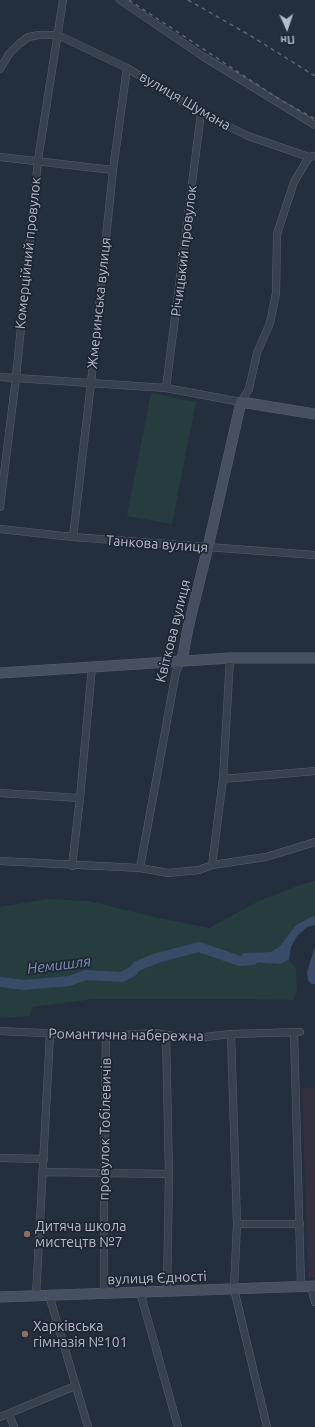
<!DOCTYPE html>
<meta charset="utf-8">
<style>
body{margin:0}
#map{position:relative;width:315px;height:1427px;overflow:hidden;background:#242f3e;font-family:Ubuntu,sans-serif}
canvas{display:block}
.north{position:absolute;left:267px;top:8px;width:40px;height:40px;-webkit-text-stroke:3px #1d2633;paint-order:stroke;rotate:177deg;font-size:11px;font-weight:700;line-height:16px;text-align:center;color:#b4bcc9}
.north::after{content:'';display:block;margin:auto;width:14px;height:18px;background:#b4bcc9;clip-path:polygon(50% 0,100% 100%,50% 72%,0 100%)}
</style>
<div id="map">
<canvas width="315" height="1427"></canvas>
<div class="north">Пн</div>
</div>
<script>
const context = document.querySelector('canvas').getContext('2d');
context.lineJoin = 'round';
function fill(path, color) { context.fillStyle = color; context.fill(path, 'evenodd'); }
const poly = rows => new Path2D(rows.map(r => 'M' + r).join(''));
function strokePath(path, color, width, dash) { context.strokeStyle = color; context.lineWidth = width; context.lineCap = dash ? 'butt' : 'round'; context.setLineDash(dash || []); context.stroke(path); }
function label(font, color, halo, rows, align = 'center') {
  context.font = font + ' Ubuntu,sans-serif'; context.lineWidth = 3.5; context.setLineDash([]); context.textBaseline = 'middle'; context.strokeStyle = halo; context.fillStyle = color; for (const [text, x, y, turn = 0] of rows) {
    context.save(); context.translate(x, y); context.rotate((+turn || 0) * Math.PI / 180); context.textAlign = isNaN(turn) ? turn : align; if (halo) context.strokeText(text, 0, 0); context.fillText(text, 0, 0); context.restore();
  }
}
fill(poly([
 [302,1088,315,1088,315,1277,308,1277]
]), '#32303f');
fill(poly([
 [151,393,196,402,172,524,127,516],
 [315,881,315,916,311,917,287,936,280,946,271,952,244,953,281,964,289,959,296,969,297,992,293,1000,242,999,94,999,32,1007,30,1016,0,1018,0,907,48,899,89,901,154,917,209,928,259,901,300,885]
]), '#263c3f');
fill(poly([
 [315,916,315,925,307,927,297,936,291,947,289,959,281,964,240,961,243,953,271,952,280,946,295,926,311,917],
 [315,947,315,984,311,984,308,980,307,972]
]), '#394c67');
strokePath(poly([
 [0,982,23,985,69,981,86,975,122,977,133,971,137,966,157,958,199,947,240,961,253,960]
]), '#394c67', 10);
const street = poly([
 [120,0,204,57,315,125],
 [0,69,9,54,19,44,28,37,39,35,58,35,127,68,201,113,248,136,309,157,315,156],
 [0,157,113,170],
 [0,377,166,388,241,402,249,389,257,353,270,323,276,293,277,234,294,182,309,157],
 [166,388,201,113],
 [0,507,16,377,38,160,63,0],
 [0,529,73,537,315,555],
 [73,537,91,383,113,170,127,68],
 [223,779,315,771],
 [0,793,80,798],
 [0,861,140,868,168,873,199,870,212,865,266,857,315,842],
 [212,865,223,779,230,658],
 [72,866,80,798,92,667],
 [140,868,176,672,180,662],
 [0,1031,106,1036,155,1033,166,1035,196,1038,231,1034,300,1032],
 [294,1032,301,1287],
 [231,1034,237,1224,234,1289,267,1427],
 [166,1035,169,1174,167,1291],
 [0,1158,44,1159],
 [43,1172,169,1174],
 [237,1224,300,1224],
 [311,1286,315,1302],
 [140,1292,178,1427],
 [104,1293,104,1173,106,1036],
 [49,1295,88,1427],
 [36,1296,50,1034],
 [9,1414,14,1427],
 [0,1417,75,1386]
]);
const secondary = poly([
 [180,662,183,655,188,628,208,547,241,402,315,414],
 [0,673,230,658,315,658],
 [0,1297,315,1286]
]);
strokePath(street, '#565f6c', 8);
strokePath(secondary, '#565f6c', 11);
strokePath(street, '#38414e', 7);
strokePath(secondary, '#465061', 10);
strokePath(poly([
 [129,0,279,99,315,119],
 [188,0,251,36,315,76]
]), '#5a6575', 1.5, [4, 4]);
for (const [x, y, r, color] of [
 [27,1234,4,"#8d6e63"],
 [25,1334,4,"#8d6e63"]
]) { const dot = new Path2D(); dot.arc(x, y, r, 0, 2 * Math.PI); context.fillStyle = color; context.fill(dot); strokePath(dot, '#1d2633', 1.5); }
label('14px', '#b4bcc9', '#1d2633', [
 ["вулиця Шумана",185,101,30],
 ["Річицький провулок",184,251,-83],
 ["Комерційний провулок",28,253,-84],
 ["Жмеринська вулиця",99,303,-84],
 ["Танкова вулиця",157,544,4],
 ["Квіткова вулиця",173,631,-76],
 ["Романтична набережна",126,1035,1],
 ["провулок Тобілевичів",105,1129,-89],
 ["вулиця Єдності",157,1278,-2]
]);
label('14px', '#b4bcc9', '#1d2633', [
 ["Дитяча школа",35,1226],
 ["мистецтв №7",35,1242],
 ["Харківська",33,1326],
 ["гімназія №101",33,1342]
], 'left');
label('italic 15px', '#7c92b1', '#1d2633', [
 ["Немишля",59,965,-7]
]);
</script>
